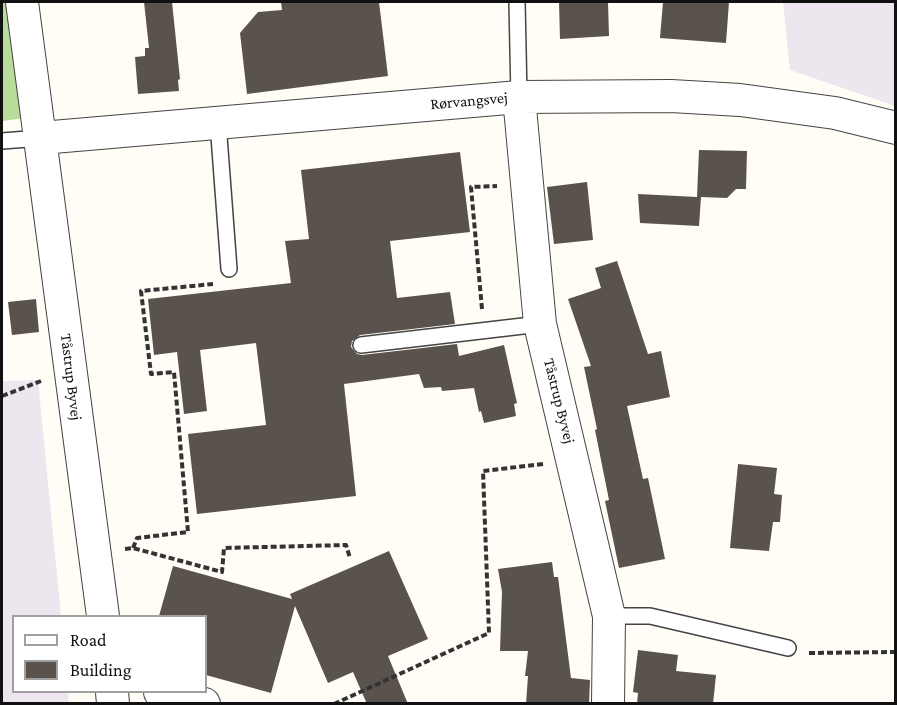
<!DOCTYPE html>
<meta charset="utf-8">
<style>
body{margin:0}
#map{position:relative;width:897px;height:705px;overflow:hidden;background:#fffdf5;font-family:"Crimson Pro",serif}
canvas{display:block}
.frame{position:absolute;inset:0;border:3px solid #111;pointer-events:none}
.legend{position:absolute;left:12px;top:615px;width:195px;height:78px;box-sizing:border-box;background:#fff;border:2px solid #a0a0a0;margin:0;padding:8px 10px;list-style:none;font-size:18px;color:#111}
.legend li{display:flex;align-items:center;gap:12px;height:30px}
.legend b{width:30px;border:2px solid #a0a0a0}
</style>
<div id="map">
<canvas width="897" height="705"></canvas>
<div class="frame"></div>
<ul class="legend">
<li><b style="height:8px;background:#fff"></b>Road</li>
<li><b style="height:16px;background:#5a524d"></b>Building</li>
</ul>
</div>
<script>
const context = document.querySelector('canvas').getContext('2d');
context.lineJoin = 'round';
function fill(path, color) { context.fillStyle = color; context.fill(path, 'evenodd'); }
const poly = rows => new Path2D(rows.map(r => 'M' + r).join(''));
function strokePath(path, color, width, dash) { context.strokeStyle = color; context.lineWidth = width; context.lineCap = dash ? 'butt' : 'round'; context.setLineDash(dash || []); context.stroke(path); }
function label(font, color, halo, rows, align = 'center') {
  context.font = font + ' "Crimson Pro",serif'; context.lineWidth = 6; context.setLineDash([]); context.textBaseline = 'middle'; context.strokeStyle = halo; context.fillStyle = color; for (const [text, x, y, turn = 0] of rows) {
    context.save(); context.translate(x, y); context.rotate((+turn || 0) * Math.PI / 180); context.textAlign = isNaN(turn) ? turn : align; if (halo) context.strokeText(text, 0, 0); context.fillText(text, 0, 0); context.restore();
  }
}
fill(poly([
 [783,2,895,2,895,106,790,70],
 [38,380,61,616,14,616,14,692,68,692,69,703,2,703,2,381]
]), '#eee6ef');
fill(poly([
 [2,2,8,2,25,118,2,121]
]), '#b9dc9c');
fill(poly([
 [144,2,172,2,180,79,178,80,179,91,138,94,135,57,145,56,145,48,149,48],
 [281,2,379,2,388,76,247,94,240,33,258,12,282,10],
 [559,2,608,2,609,36,560,39],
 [663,2,729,2,726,43,660,38],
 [699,150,747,151,746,189,736,189,727,198,701,197,699,226,640,223,638,194,697,197],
 [460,152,470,232,390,241,397,298,450,292,455,324,360,335,352,341,351,347,357,354,362,355,457,344,459,356,504,345,517,403,514,404,516,416,484,423,481,411,479,412,474,388,442,391,441,387,424,388,419,374,344,384,356,496,197,514,188,434,266,425,256,343,200,350,207,411,184,414,177,352,154,355,148,299,291,283,285,241,309,239,301,170],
 [587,182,593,240,554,244,547,187],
 [617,261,648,354,661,351,670,397,627,406,643,479,648,478,665,559,619,568,605,501,609,500,595,430,597,429,584,367,591,366,568,299,601,288,595,268],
 [36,299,39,332,12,335,8,302],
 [738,464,777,468,774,494,782,495,780,522,773,522,769,551,730,548],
 [389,551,428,639,388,656,408,704,367,704,353,672,328,683,295,606,271,693,206,675,206,616,159,616,173,566,292,599,290,594],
 [552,562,554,577,558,577,571,678,590,680,589,704,526,704,528,676,525,676,528,651,500,651,502,592,498,569],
 [638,650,678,655,676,671,716,675,713,704,637,704,638,693,633,692]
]), '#5a524d');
const service = poly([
 [517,2,519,97],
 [218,123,229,269],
 [2,141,41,138],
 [361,345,540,324],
 [609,616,650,616,788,648]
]);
const minor = poly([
 [22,2,103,616],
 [519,97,540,324,609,616,608,704],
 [41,138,519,97,671,96,740,100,835,113,896,128],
 [112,692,113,704],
 [160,692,204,704]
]);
strokePath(service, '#444', 18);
strokePath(minor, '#444', 34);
strokePath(poly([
 [482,309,471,187,497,186],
 [2,396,41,381],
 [133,548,137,538,188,532,174,372,151,374,141,291,213,284],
 [125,549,133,548,222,572,224,548,346,545,350,558],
 [809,653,896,652],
 [334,704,489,633,483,471,543,464]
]), '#333', 4, [6, 3]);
strokePath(service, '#fff', 15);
strokePath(minor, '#fff', 32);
label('16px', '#111', '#fff', [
 ["Rørvangsvej",469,101,-5],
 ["Tåstrup Byvej",71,377,83],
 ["Tåstrup Byvej",559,401,76]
]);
</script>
